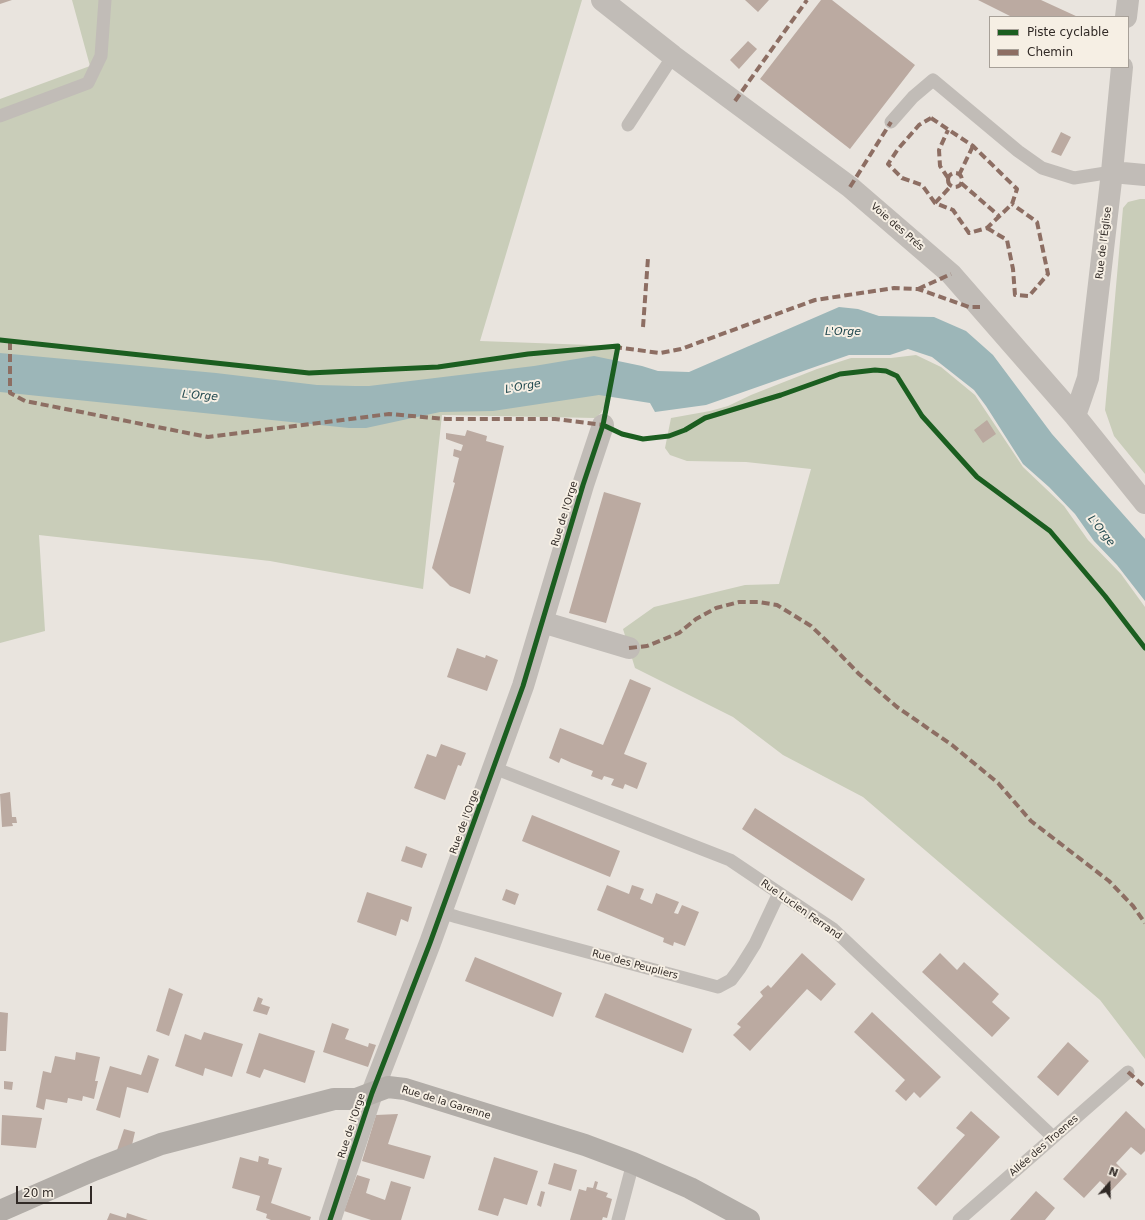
<!DOCTYPE html>
<meta charset="utf-8">
<style>
body{margin:0}
#map{position:relative;width:1145px;height:1220px;overflow:hidden;background:#e9e4de;font-family:"DejaVu Sans",sans-serif}
canvas{display:block}
.legend{position:absolute;left:989px;top:16px;width:140px;height:52px;box-sizing:border-box;background:#f6efe4;border:1px solid #a7a098;margin:0;padding:5px 7px;list-style:none;font-size:12px;color:#312a26}
.legend li{display:flex;align-items:center;gap:8px;height:20px}
.legend b{width:20px;border:1px solid #a7a098}
.north{position:absolute;left:1089px;top:1164px;width:40px;height:40px;-webkit-text-stroke:3px #f6efe4;paint-order:stroke;rotate:20deg;font-size:11px;font-weight:700;line-height:16px;text-align:center;color:#312a26}
.north::after{content:'';display:block;margin:auto;width:14px;height:18px;background:#312a26;clip-path:polygon(50% 0,100% 100%,50% 72%,0 100%)}
.scale{position:absolute;left:16px;top:1186px;width:76px;height:18px;box-sizing:border-box;border:2px solid #312a26;border-top:0;padding-left:5px;font-size:12px;line-height:14px;white-space:nowrap;color:#312a26;-webkit-text-stroke:3px #f6efe4;paint-order:stroke}
</style>
<div id="map">
<canvas width="1145" height="1220"></canvas>
<ul class="legend">
<li><b style="height:5px;background:#1b5e20"></b>Piste cyclable</li>
<li><b style="height:5px;background:#8d6e63"></b>Chemin</li>
</ul>
<div class="north">N</div>
<div class="scale">20 m</div>
</div>
<script>
const context = document.querySelector('canvas').getContext('2d');
context.lineJoin = 'round';
function fill(path, color) { context.fillStyle = color; context.fill(path, 'evenodd'); }
const poly = rows => new Path2D(rows.map(r => 'M' + r).join(''));
function strokePath(path, color, width, dash) { context.strokeStyle = color; context.lineWidth = width; context.lineCap = dash ? 'butt' : 'round'; context.setLineDash(dash || []); context.stroke(path); }
function label(font, color, halo, rows, align = 'center') {
  context.font = font + ' "DejaVu Sans",sans-serif'; context.lineWidth = 4; context.setLineDash([]); context.textBaseline = 'middle'; context.strokeStyle = halo; context.fillStyle = color; for (const [text, x, y, turn = 0] of rows) {
    context.save(); context.translate(x, y); context.rotate((+turn || 0) * Math.PI / 180); context.textAlign = isNaN(turn) ? turn : align; if (halo) context.strokeText(text, 0, 0); context.fillText(text, 0, 0); context.restore();
  }
}
fill(poly([
 [72,0,582,0,480,341,618,346,607,402,601,413,595,418,442,415,423,589,270,561,39,535,45,631,0,643,0,99,90,66],
 [1140,199,1145,199,1145,474,1114,436,1105,410,1123,208,1128,202],
 [916,355,941,367,975,395,1023,467,1064,506,1088,540,1121,574,1145,607,1145,1059,1100,1000,863,797,783,755,733,717,635,668,623,629,654,607,745,585,779,584,811,469,746,462,687,461,670,455,665,448,671,418,710,411,728,406,751,395,817,369,851,358,891,358]
]), '#c9cdb9');
fill(poly([
 [839,307,858,309,879,316,934,317,966,331,993,355,1052,434,1145,539,1145,601,1117,565,1094,541,1075,514,1049,487,1023,464,986,406,974,390,932,357,908,349,890,355,849,355,706,405,655,412,650,403,599,395,493,411,440,412,366,428,349,428,0,392,0,353,216,373,317,385,355,386,369,386,534,366,594,356,642,366,658,371,689,372]
]), '#9cb6b8');
fill(poly([
 [0,0,12,0,0,4],
 [745,0,769,0,758,12],
 [821,0,832,0,915,65,850,149,760,79],
 [978,0,1041,0,1078,17,1012,17],
 [748,41,757,49,739,69,730,60],
 [1061,132,1071,137,1061,156,1051,152],
 [987,420,996,434,983,443,974,430],
 [467,430,487,436,486,441,504,446,470,594,450,586,432,568,455,483,453,482,459,458,453,456,454,449,461,451,463,445,446,439,446,433,465,436],
 [604,492,641,503,606,623,569,613],
 [457,648,485,658,486,655,498,660,487,691,447,677],
 [630,679,651,688,624,754,647,763,637,789,625,784,623,789,611,785,614,779,604,776,602,780,591,776,593,771,572,763,561,758,559,763,549,758,560,728,603,745],
 [441,744,466,753,461,766,458,765,445,800,414,788,427,754,436,757],
 [10,792,12,817,16,817,17,823,12,823,13,826,2,827,0,794],
 [755,808,865,879,852,901,742,829],
 [532,815,620,851,610,877,522,841],
 [406,846,427,854,422,868,401,861],
 [607,885,629,894,632,885,644,889,640,899,652,904,656,893,679,902,674,913,678,914,682,905,699,912,685,946,674,942,673,946,663,942,664,938,597,910],
 [506,889,519,894,515,905,502,900],
 [367,892,412,907,408,922,401,919,396,936,357,922],
 [802,953,836,984,821,1001,807,989,750,1051,733,1035,741,1027,737,1024,763,996,760,992,768,985,771,988],
 [940,953,957,970,964,962,999,994,992,1002,1010,1018,992,1037,922,972],
 [475,957,562,993,553,1017,465,981],
 [169,988,183,994,169,1036,156,1031],
 [605,993,692,1029,683,1053,595,1017],
 [258,997,263,999,261,1004,270,1007,267,1015,253,1011],
 [0,1012,8,1013,6,1051,0,1051],
 [872,1012,941,1077,920,1098,914,1092,906,1101,895,1091,905,1080,854,1032],
 [332,1023,349,1029,345,1039,368,1047,369,1043,376,1045,368,1067,323,1052],
 [204,1032,243,1044,232,1077,205,1068,203,1076,175,1066,185,1034,201,1040],
 [259,1033,315,1051,305,1083,264,1069,260,1078,246,1073],
 [1068,1042,1089,1061,1058,1096,1037,1077],
 [76,1052,100,1057,95,1081,98,1081,94,1099,83,1096,82,1101,68,1098,67,1103,46,1099,44,1110,36,1107,43,1071,51,1073,55,1056,75,1060],
 [148,1055,159,1059,148,1093,127,1087,120,1118,96,1110,110,1066,141,1075],
 [4,1081,13,1082,12,1090,4,1089],
 [971,1111,1000,1137,936,1206,917,1188,965,1135,956,1128],
 [1126,1111,1145,1129,1145,1151,1141,1155,1131,1147,1116,1163,1127,1174,1111,1191,1100,1181,1084,1198,1063,1179],
 [398,1114,388,1144,431,1156,424,1179,362,1161,376,1115],
 [2,1115,42,1118,36,1148,1,1145],
 [124,1129,135,1132,132,1145,117,1150],
 [259,1156,269,1159,268,1164,282,1168,271,1203,311,1217,310,1220,271,1220,266,1218,267,1214,256,1210,260,1196,232,1188,240,1157,258,1162],
 [494,1157,538,1171,527,1205,504,1198,498,1216,478,1210],
 [554,1163,577,1170,571,1191,548,1184],
 [357,1175,370,1179,366,1193,385,1200,391,1181,411,1187,401,1220,371,1220,344,1211],
 [595,1181,598,1182,596,1189,608,1193,606,1197,612,1199,607,1218,603,1217,602,1220,570,1220,579,1189,586,1191,587,1187,593,1188],
 [541,1191,545,1192,541,1207,537,1205],
 [1036,1191,1055,1208,1045,1220,1010,1220],
 [110,1213,126,1218,127,1213,148,1220,107,1220]
]), '#bbaaa1');
strokePath(poly([
 [0,116,88,83,101,56,105,0],
 [891,122,913,97,933,80,1018,151,1042,168,1074,178,1112,172],
 [628,125,673,56],
 [494,768,730,860,779,893,833,929,1053,1137],
 [441,912,457,917,718,987,731,980,740,968,755,944,779,893],
 [618,1220,633,1163],
 [959,1220,1128,1072]
]), '#c1bcb7', 13);
strokePath(poly([
 [602,0,673,56,850,187,951,274,1075,416,1145,503],
 [1126,17,1128,0],
 [1112,172,1145,175],
 [1075,416,1088,378,1112,172,1122,67],
 [542,622,629,648],
 [330,1220,372,1093,430,943,523,686,583,485,603,425]
]), '#c1bcb7', 22);
strokePath(poly([
 [0,1211,94,1170,161,1144,334,1099,356,1099,388,1087,405,1089,585,1145,633,1163,690,1188,749,1220]
]), '#b2ada8', 22);
strokePath(poly([
 [735,101,807,0],
 [931,118,973,146,1017,189,1012,204,987,228,969,233,953,210,935,203,922,185,902,178,888,164,898,149,919,125,931,118],
 '948 180a7 7 0 1 1 14 0a7 7 0 1 1-14 0Z',
 [959,175,973,146],
 [948,178,940,166,939,150,948,130],
 [961,183,999,216],
 [850,187,891,122],
 [935,203,951,186],
 [987,228,1007,240,1013,269,1015,295,1029,296,1048,274,1037,222,1012,204],
 [918,289,951,274],
 [643,327,648,258],
 [10,342,10,393,25,401,208,437,389,414,446,419,555,419,603,425],
 [614,347,660,353,681,349,815,300,894,288,918,289,969,307,980,307],
 [629,648,647,646,679,633,696,619,716,608,739,602,758,602,777,605,811,626,833,647,859,674,897,707,952,745,998,783,1031,821,1109,881,1133,906,1145,923],
 [1128,1072,1145,1087]
]), '#8d6e63', 4, [8, 4]);
strokePath(poly([
 [0,340,309,373,438,367,528,354,618,346,603,425,622,434,643,439,669,436,685,430,705,418,781,395,840,374,875,370,886,371,897,376,922,416,977,477,1050,531,1105,596,1145,648],
 [330,1220,372,1093,430,943,523,686,583,485,603,425]
]), '#1b5e20', 5);
label('10px', '#312a26', '#f6efe4', [
 ["Voie des Prés",897,227,41],
 ["Rue de l'Église",1104,243,-83],
 ["Rue de l'Orge",565,514,-73],
 ["Rue de l'Orge",465,822,-70],
 ["Rue Lucien Ferrand",801,910,35],
 ["Rue des Peupliers",635,965,15],
 ["Rue de la Garenne",446,1103,17],
 ["Rue de l'Orge",352,1126,-72],
 ["Allée des Troenes",1044,1146,-41]
]);
label('italic 11px', '#20484e', '#f6efe4', [
 ["L'Orge",843,332],
 ["L'Orge",523,387,-10],
 ["L'Orge",200,396,4],
 ["L'Orge",1101,531,51]
]);
</script>
